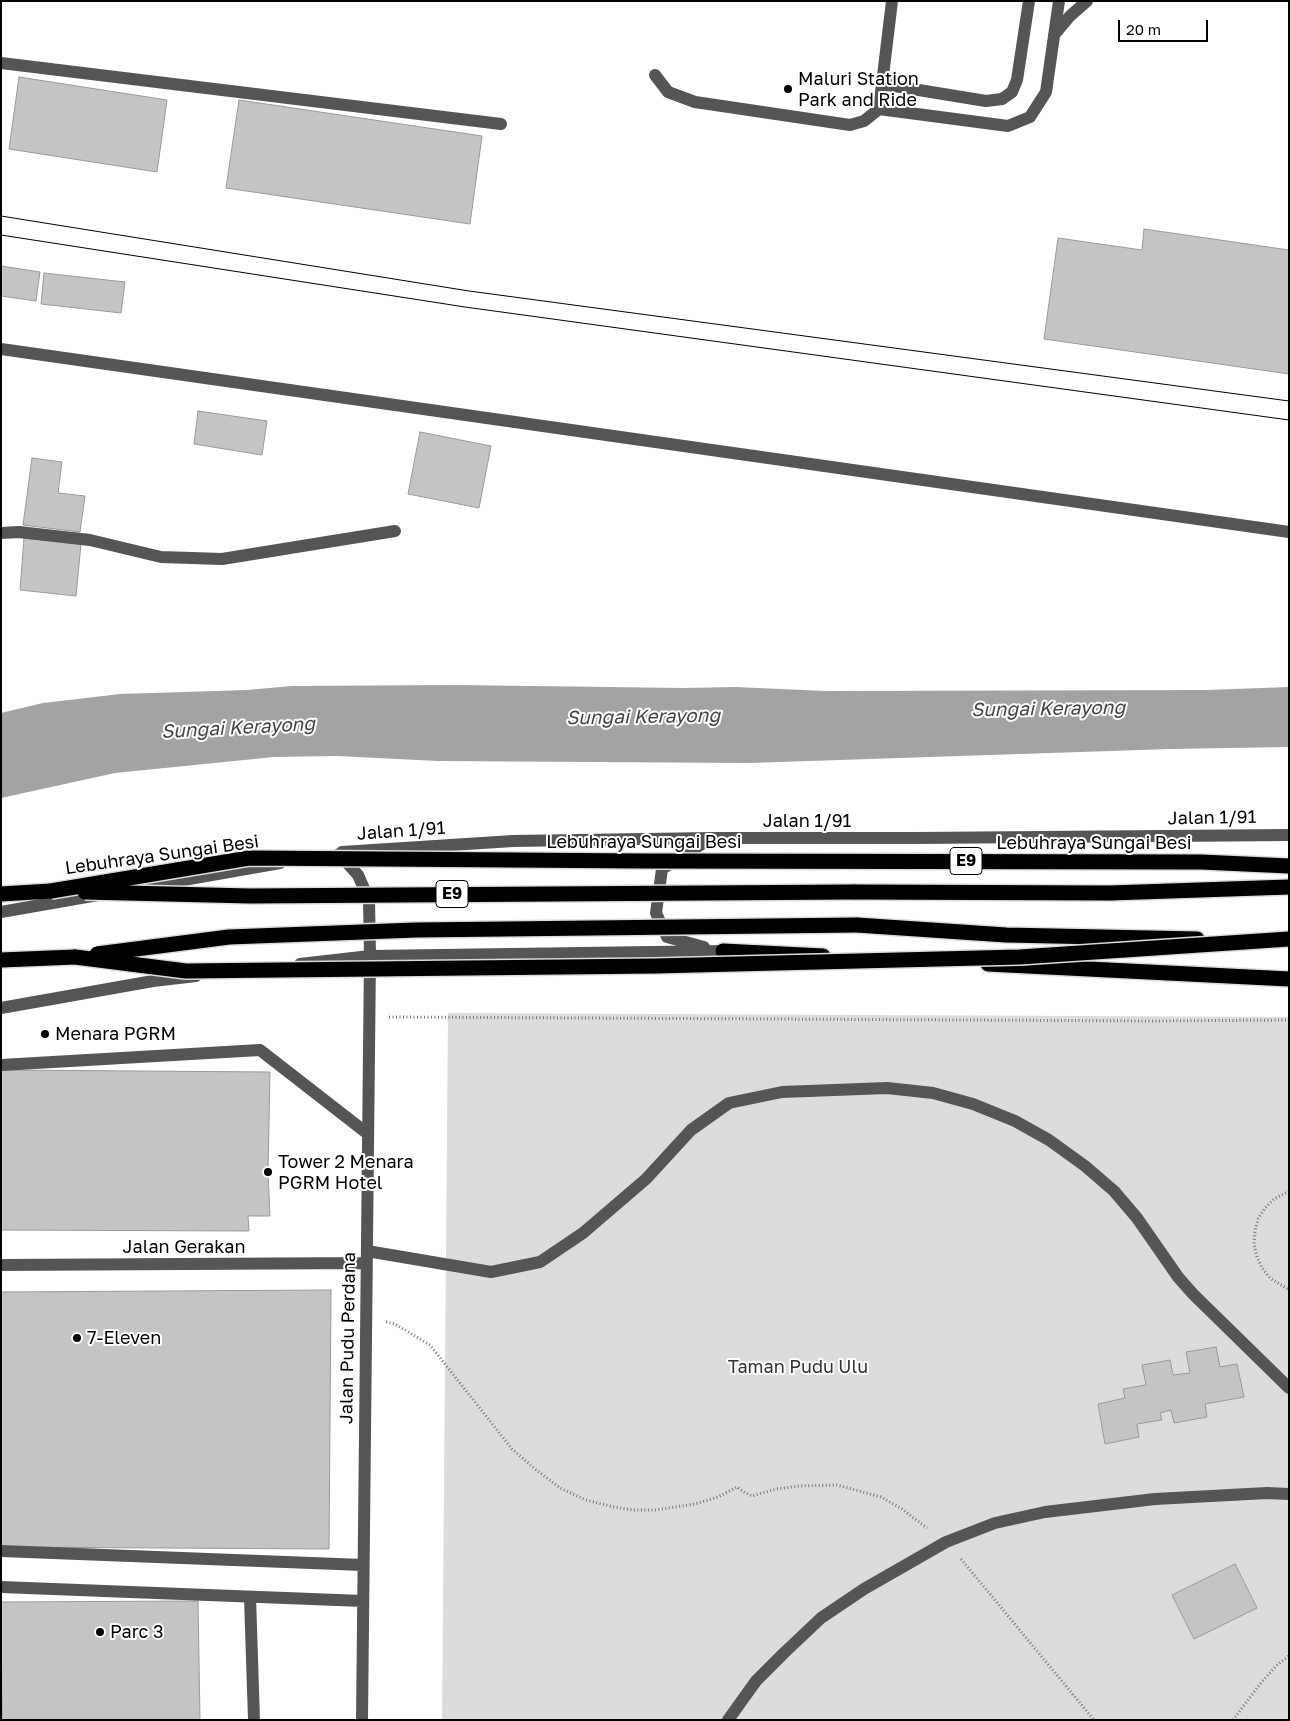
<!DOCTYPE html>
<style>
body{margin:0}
#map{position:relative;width:1290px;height:1721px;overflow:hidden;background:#fff;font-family:"Golos Text",sans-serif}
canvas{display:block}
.frame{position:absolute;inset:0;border:2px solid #000;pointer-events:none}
.scale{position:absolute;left:1118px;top:20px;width:90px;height:22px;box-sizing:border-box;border:2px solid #000;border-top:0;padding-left:6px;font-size:15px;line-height:18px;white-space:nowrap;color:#000;-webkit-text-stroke:4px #fff;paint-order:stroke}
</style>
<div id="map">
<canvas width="1290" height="1721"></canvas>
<div class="frame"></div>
<div class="scale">20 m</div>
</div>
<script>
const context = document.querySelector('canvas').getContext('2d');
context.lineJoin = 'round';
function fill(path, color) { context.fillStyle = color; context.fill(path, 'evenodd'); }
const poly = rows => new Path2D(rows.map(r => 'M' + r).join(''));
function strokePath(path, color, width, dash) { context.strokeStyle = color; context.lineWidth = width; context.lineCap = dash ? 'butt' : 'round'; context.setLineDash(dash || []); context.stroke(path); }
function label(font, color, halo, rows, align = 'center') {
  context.font = font + ' "Golos Text",sans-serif'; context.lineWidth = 4; context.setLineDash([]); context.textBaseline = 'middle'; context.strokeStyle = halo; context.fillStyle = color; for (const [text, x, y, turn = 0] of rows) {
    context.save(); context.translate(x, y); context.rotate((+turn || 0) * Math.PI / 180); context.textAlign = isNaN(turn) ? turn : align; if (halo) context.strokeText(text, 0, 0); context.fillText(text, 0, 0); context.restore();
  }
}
fill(poly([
 [448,1013,1289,1017,1289,1720,442,1720]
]), '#dcdcdc');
fill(poly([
 [456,685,683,688,735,687,826,691,1207,690,1289,687,1289,747,1170,749,749,763,438,761,337,756,274,757,115,773,1,798,1,713,43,703,120,694,247,690,292,686]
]), '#a3a3a3');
const building = poly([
 [19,77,167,100,157,172,9,149,19,77],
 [239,100,482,136,470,224,226,188,239,100],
 [1144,229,1289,250,1289,374,1044,339,1058,238,1142,250,1144,229],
 [1,266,40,272,36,301,1,296,1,266],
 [44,273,125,282,121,313,41,304,44,273],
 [198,411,267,421,262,455,194,444,198,411],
 [420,432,491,446,479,508,408,494,420,432],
 [32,458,62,462,58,493,85,496,80,532,23,525,32,458],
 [24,538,81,544,76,596,20,590,24,538],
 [1,1070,270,1072,268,1172,270,1216,248,1216,249,1231,1,1230,1,1070],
 [331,1290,329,1549,1,1547,1,1292,331,1290],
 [1216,1347,1220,1367,1237,1364,1244,1397,1205,1404,1207,1417,1174,1423,1171,1410,1160,1413,1162,1420,1137,1424,1139,1437,1105,1444,1098,1404,1125,1398,1123,1389,1146,1385,1142,1365,1170,1360,1173,1375,1190,1373,1186,1352,1216,1347],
 [1235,1564,1257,1608,1194,1639,1172,1595,1235,1564],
 [198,1601,200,1720,2,1720,1,1602,198,1601]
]);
fill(building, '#c4c4c4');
strokePath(building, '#999', 1);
const highway = poly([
 [853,892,1110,893,1289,887],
 [1,894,51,891],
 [857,925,1006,935,1197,939],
 [723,951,823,956],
 [1,960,75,957],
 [988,964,1289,979]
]);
strokePath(highway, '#dbdbdb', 18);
strokePath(poly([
 [389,1017,1153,1021,1289,1020],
 [1289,1191,1274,1199,1265,1208,1258,1219,1255,1231,1254,1244,1257,1257,1262,1268,1270,1278,1289,1290],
 [386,1322,395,1324,430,1345,512,1449,535,1469,560,1488,586,1500,614,1507,633,1510,655,1510,695,1504,718,1497,737,1487,744,1492,752,1496,776,1489,799,1486,837,1485,881,1497,902,1509,927,1528],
 [961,1559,1094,1720],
 [1233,1720,1260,1684,1277,1665,1289,1656]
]), '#777', 3, [1, 2.5]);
strokePath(poly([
 [1054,35,1070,16,1087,1],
 [1,63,501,124],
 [655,75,668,92,695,102,850,125,864,121,879,109,892,1],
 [882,84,986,101,1002,99,1012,92,1017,80,1029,1],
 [879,109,1008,126,1030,117,1046,92,1059,1],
 [1,349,1289,532],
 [1,533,19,532,90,540,161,557,222,559,395,531],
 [342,852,513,841,711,838,916,838,1289,835],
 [339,854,358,875,369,900,370,956,362,1720],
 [132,889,280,863],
 [1,912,98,895],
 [704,947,667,937,656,913,662,869,710,839],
 [300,964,370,956,723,951],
 [1,1008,153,981,196,976],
 [1,1065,260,1050,368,1134],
 [367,1251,491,1272,540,1262,583,1233,646,1179,691,1130,729,1103,782,1092,887,1088,933,1093,973,1104,1015,1121,1049,1140,1085,1166,1114,1191,1137,1218,1178,1277,1193,1294,1289,1388],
 [1,1265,366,1263],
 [1,1551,363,1565],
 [1,1587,363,1601],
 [250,1597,254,1720],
 [728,1720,756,1681,784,1653,821,1618,864,1589,946,1542,995,1523,1045,1512,1155,1499,1267,1493,1289,1494]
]), '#555', 12);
strokePath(highway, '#000', 15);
strokePath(poly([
 [1,216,469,291,1289,401],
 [1,235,465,307,1289,420]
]), '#000', 1);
const highwayBridge = poly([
 [51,891,249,858,643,861,1201,862,1289,866],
 [85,892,250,896,853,892],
 [97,954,229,937,416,930,857,925],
 [75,957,186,971,655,966,1020,957,1289,939]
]);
strokePath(highwayBridge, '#dbdbdb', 18, []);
strokePath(highwayBridge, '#000', 15);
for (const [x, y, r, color] of [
 [788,89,5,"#000"],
 [45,1034,5,"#000"],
 [268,1172,5,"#000"],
 [77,1338,5,"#000"],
 [100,1632,5,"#000"]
]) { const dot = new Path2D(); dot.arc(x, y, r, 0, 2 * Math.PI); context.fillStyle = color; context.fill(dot); strokePath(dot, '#fff', 2); }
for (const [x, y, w] of [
 [966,861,32],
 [452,894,32]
]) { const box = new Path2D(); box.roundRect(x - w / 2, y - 13.5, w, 27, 4); context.fillStyle = '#fff'; context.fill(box); strokePath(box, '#000', 1); }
label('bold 16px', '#000', null, [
 ["E9",966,861],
 ["E9",452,894]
]);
label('18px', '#000', '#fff', [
 ["Maluri Station",798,79],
 ["Park and Ride",798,100],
 ["Menara PGRM",55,1034],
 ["Tower 2 Menara",278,1162],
 ["PGRM Hotel",278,1183],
 ["7-Eleven",87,1338],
 ["Parc 3",110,1632]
], 'left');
label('18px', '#000', '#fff', [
 ["Jalan 1/91",1212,818,-1],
 ["Jalan 1/91",807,821],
 ["Jalan 1/91",401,831,-4],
 ["Lebuhraya Sungai Besi",644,842],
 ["Lebuhraya Sungai Besi",1094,843],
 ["Lebuhraya Sungai Besi",162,855,-8],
 ["Jalan Gerakan",184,1247],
 ["Jalan Pudu Perdana",348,1338,-89]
]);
label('18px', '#333', '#fff', [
 ["Taman Pudu Ulu",798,1367]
]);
label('italic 19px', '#444', '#fff', [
 ["Sungai Kerayong",1048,709,-1],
 ["Sungai Kerayong",643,717,-1],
 ["Sungai Kerayong",238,728,-3]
]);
</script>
